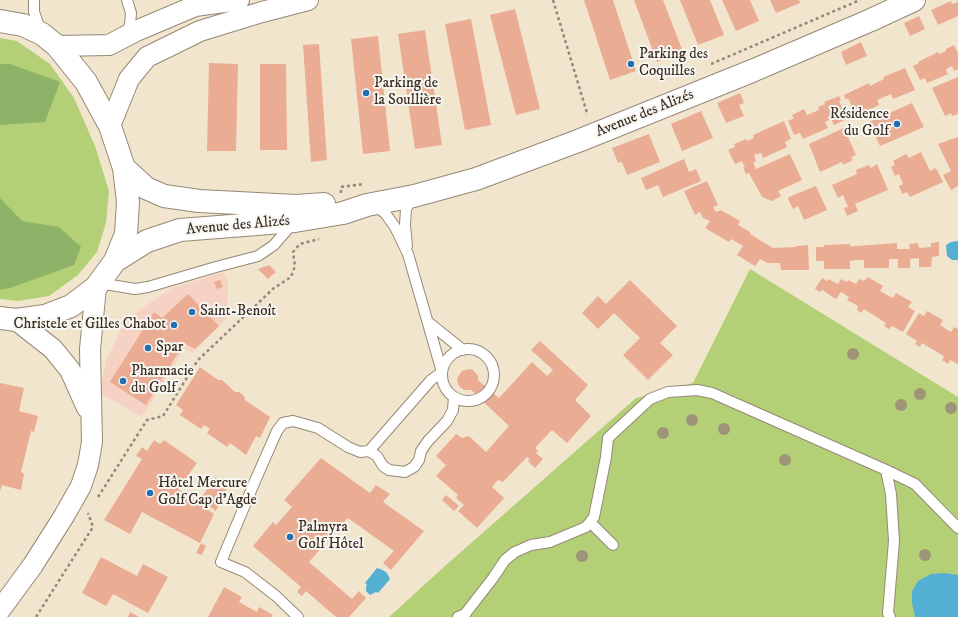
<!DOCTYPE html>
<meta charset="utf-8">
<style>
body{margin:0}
canvas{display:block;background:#f2e5ce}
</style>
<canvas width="958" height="617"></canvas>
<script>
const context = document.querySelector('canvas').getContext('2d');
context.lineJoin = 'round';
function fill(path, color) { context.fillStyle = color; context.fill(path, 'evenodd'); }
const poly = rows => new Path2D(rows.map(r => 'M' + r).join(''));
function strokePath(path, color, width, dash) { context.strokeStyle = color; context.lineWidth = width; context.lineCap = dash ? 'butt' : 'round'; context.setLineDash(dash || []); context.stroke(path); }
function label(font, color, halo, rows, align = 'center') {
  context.font = font + ' "IM FELL DW Pica",serif'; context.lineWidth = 4; context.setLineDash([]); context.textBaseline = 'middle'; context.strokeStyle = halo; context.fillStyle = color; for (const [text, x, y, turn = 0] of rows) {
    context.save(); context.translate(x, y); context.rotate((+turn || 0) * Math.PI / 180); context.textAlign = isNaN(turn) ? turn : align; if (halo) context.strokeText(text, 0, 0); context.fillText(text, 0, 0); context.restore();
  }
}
fill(poly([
 [224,272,228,284,227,319,192,353,184,349,142,417,100,393,106,361,121,329,139,310,172,288]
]), '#f6d2c4');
fill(poly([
 [0,38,17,41,50,64,74,98,95,146,109,191,106,223,97,252,78,275,49,296,18,301,0,299],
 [750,269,958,397,958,617,389,617,445,566,636,398,693,383]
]), '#b3d077');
fill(poly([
 [0,64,10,64,60,82,45,122,0,125],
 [0,198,22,221,59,227,81,247,74,265,10,288,0,290]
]), '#8eb268');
fill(poly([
 [958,241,958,260,952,260,947,256,946,245,951,242],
 [377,568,383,570,387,573,390,579,378,593,376,592,370,595,366,591,366,587,367,585,365,583],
 [944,573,958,575,958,617,915,617,912,603,912,591,918,581,931,574]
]), '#54b0d2');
fill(poly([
 [584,0,613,0,636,71,610,80],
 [634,0,663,0,683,52,657,62],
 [680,0,710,0,724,35,698,45],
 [722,0,750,0,759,21,736,31],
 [770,0,799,0,800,3,776,13],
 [951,1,952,4,958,2,958,16,938,25,931,10],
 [515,9,540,109,516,115,490,15],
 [919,16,925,29,910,36,904,23],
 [471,19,491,125,465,130,445,24],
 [425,30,442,145,415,149,398,34],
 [378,36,390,151,363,154,351,39],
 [861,42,867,56,846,65,841,52],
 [319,44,327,160,311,162,303,45],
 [954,45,958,53,958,69,954,71,952,66,946,69,948,74,927,83,925,78,920,80,913,66,919,63,918,62,938,52,939,54,946,51,946,49],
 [209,63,238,64,236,151,207,151],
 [260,64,286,64,287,150,260,150],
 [905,68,915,90,893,99,891,94,877,100,879,105,856,116,848,98,846,100,844,95,869,83,870,86,884,79,883,77],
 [958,77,958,114,952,116,951,113,945,116,932,88],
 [740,93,744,103,739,105,744,116,726,123,717,103],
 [839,96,841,100,839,101,847,119,834,125,831,119,825,122,828,128,803,139,800,133,794,135,788,121,794,118,792,115,804,109,807,115,819,110,818,107,825,104,824,102],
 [912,103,924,127,880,146,869,122],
 [701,111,713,138,682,151,671,124],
 [784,121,791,139,785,142,787,147,763,158,761,153,754,155,756,161,753,163,756,169,790,154,802,180,778,191,781,196,772,201,762,197,749,173,746,174,743,167,745,167,742,161,735,164,728,150,735,147,734,144,746,139,747,141,754,138,753,135],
 [844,128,856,155,851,157,853,160,843,165,842,162,820,172,809,144],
 [649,134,660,162,627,175,622,162,618,163,612,148],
 [958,137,958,186,951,190,943,175,951,171,938,144],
 [921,152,930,171,936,168,943,182,910,197,907,192,902,194,899,186,903,184,899,174,895,176,891,167,895,165,893,161,906,154,909,158],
 [684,159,689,172,696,169,701,181,663,197,658,185,646,190,641,178],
 [877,164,888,190,855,204,858,211,847,216,844,208,848,207,843,195,838,198,832,185,857,174,856,170,869,165,871,168],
 [707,181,718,205,713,207,716,212,721,210,740,221,738,225,750,232,750,234,773,248,796,247,796,246,808,245,809,270,781,270,780,263,768,263,760,259,755,266,737,255,743,246,731,239,729,242,705,228,710,221,703,218,700,212,695,215,684,191],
 [816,186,827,210,804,220,798,206,793,209,788,199,789,197],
 [939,242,939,256,932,257,931,267,919,267,919,258,910,259,910,268,898,268,898,259,889,259,889,268,864,268,864,260,857,260,850,261,850,269,824,269,824,261,816,261,816,247,824,247,824,245,850,244,850,246,857,246,897,243,897,249,910,249,909,244,918,243,919,248,931,247,931,243],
 [269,265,276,272,268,279,258,269],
 [868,277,883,286,880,291,887,295,893,298,896,293,912,302,908,307,915,311,903,332,892,326,889,329,884,326,886,323,864,309,861,313,857,310,858,306,847,300,849,297,841,292,836,299,822,290,820,292,815,289,822,278,827,281,828,279,838,284,841,279,847,282,848,280,856,284,859,279,864,281],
 [220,280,223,287,217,289,214,282],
 [630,280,677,326,660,343,673,355,648,380,623,355,640,338,614,313,598,329,582,313,598,296,606,304],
 [188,294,219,326,195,349,184,343,146,405,110,382,154,312,162,318],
 [927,311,943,320,940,325,946,329,951,332,954,327,958,329,958,364,950,360,948,364,942,360,944,357,942,355,922,343,920,347,915,344,917,341,906,334,919,313,924,316],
 [540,341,588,385,575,400,591,416,567,443,552,430,551,431,535,448,538,451,536,453,543,459,535,468,528,461,530,459,527,457,503,482,498,480,492,487,504,498,477,528,458,511,464,505,456,498,458,495,436,476,446,465,436,456,456,434,462,438,469,436,486,452,509,426,471,390,464,390,460,387,458,384,457,378,462,371,470,369,473,370,478,376,478,380,499,398,532,362,547,376,553,370,531,350],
 [200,367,218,380,222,380,235,392,239,392,244,396,245,400,270,417,260,438,256,436,246,455,230,443,227,447,207,433,210,429,204,425,201,429,180,415,183,410,176,405],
 [0,383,24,388,19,411,38,416,34,432,31,431,21,472,24,474,21,490,2,485,0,491],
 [154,440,160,444,164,440,197,463,178,489,214,514,200,543,142,512,130,534,104,520,142,459,136,456,142,447,147,451],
 [321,458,370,493,376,485,390,494,383,502,424,531,391,570,383,563,394,551,348,518,343,523,309,562,352,599,359,591,366,598,349,617,336,617,306,591,302,596,297,592,301,587,253,546,273,522,276,525,292,507,284,500],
 [216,477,228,486,216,511,200,499],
 [446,495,459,506,454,511,442,500],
 [201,543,206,546,202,555,196,553],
 [101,557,137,576,143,564,168,577,148,613,113,594,106,606,82,593],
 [224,587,242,597,239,602,257,612,259,607,273,615,271,617,208,617],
 [130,612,139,617,128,617]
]), '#ebac94');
const service = poly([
 [34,0,34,12,41,32],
 [126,34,130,25,131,13,127,0],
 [375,206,385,213,395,227,408,254,442,372,431,380,369,451,377,456,383,466,389,470,405,472,414,467,419,460,421,451,428,441,447,421,453,410,454,397],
 [407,246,405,225,406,209,412,198],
 [99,283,135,289,148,287,216,267,258,256,274,245,293,223],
 [428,322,463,350],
 '442 375a26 26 0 1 1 52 0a26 26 0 1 1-52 0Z',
 [886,470,891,494,894,541,888,613,890,617],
 [590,522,613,545],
 [298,617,276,596,245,572,221,562,255,481,277,431,283,423,293,421,318,428,348,447,360,452,369,451],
 [458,617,465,614,493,578,505,560,515,552,531,545,550,542,586,527,594,517,606,457,608,438,650,399,668,392,697,390,712,393,886,470,915,484,958,528]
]);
const minor = poly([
 [57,46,109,45,136,31,195,6,239,0],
 [110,126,129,79,147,57,200,31,262,12,308,0],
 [16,320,53,349,70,370,87,408],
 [0,610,33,565,64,516,81,486,88,465,92,442,90,349,96,287]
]);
const tertiary = poly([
 [0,21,23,25,42,34,57,46,86,82,110,126,124,168,128,202,126,234,115,261,96,287,71,306,45,316,16,320,0,318],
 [124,168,146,188,164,196,199,201,296,206,324,204],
 [115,261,147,241,180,230,295,221,343,213,367,205,414,196,476,179,578,141,752,71,871,20,914,0]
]);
strokePath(service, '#968876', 12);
strokePath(minor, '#968876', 22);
strokePath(tertiary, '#968876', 24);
strokePath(poly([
 [553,0,587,113,586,115],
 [711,64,860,0],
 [341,193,341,187,364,184],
 [98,497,147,420,163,416,198,360,274,288,291,277,295,266,293,252,300,244,319,239],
 [36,617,93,527,88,513]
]), '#968876', 2.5, [3, 3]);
strokePath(service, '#fff', 10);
strokePath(minor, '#fff', 20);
strokePath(tertiary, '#fff', 22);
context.fillStyle = '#9e9579';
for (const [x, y] of [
 [853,354],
 [920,394],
 [901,405],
 [951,408],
 [692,420],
 [724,429],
 [663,433],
 [785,460],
 [925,555],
 [582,556]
]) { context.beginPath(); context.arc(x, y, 6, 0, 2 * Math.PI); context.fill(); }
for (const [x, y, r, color] of [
 [631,64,4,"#1f6fb2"],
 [366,93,4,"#1f6fb2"],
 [897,124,4,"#1f6fb2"],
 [192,312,4,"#1f6fb2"],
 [174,325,4,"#1f6fb2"],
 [148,348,4,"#1f6fb2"],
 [123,381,4,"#1f6fb2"],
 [150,493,4,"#1f6fb2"],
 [290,537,4,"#1f6fb2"]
]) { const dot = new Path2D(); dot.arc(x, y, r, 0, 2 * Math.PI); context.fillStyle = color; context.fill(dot); strokePath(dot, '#f6f6f2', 1.5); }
label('15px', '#3b2a1e', '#f6f6f2', [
 ["Parking des",639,55],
 ["Coquilles",639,72],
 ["Parking de",374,84],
 ["la Soullière",374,101],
 ["Résidence",889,115,"right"],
 ["du Golf",889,132,"right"],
 ["Saint-Benoît",200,312],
 ["Christele et Gilles Chabot",166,325,"right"],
 ["Spar",156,348],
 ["Pharmacie",131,372],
 ["du Golf",131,389],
 ["Hôtel Mercure",158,484],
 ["Golf Cap d'Agde",158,501],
 ["Palmyra",298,528],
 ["Golf Hôtel",298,545]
], 'left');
label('15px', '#3b2a1e', '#f6f6f2', [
 ["Avenue des Alizés",645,114,-22],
 ["Avenue des Alizés",238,226,-5]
]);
</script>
